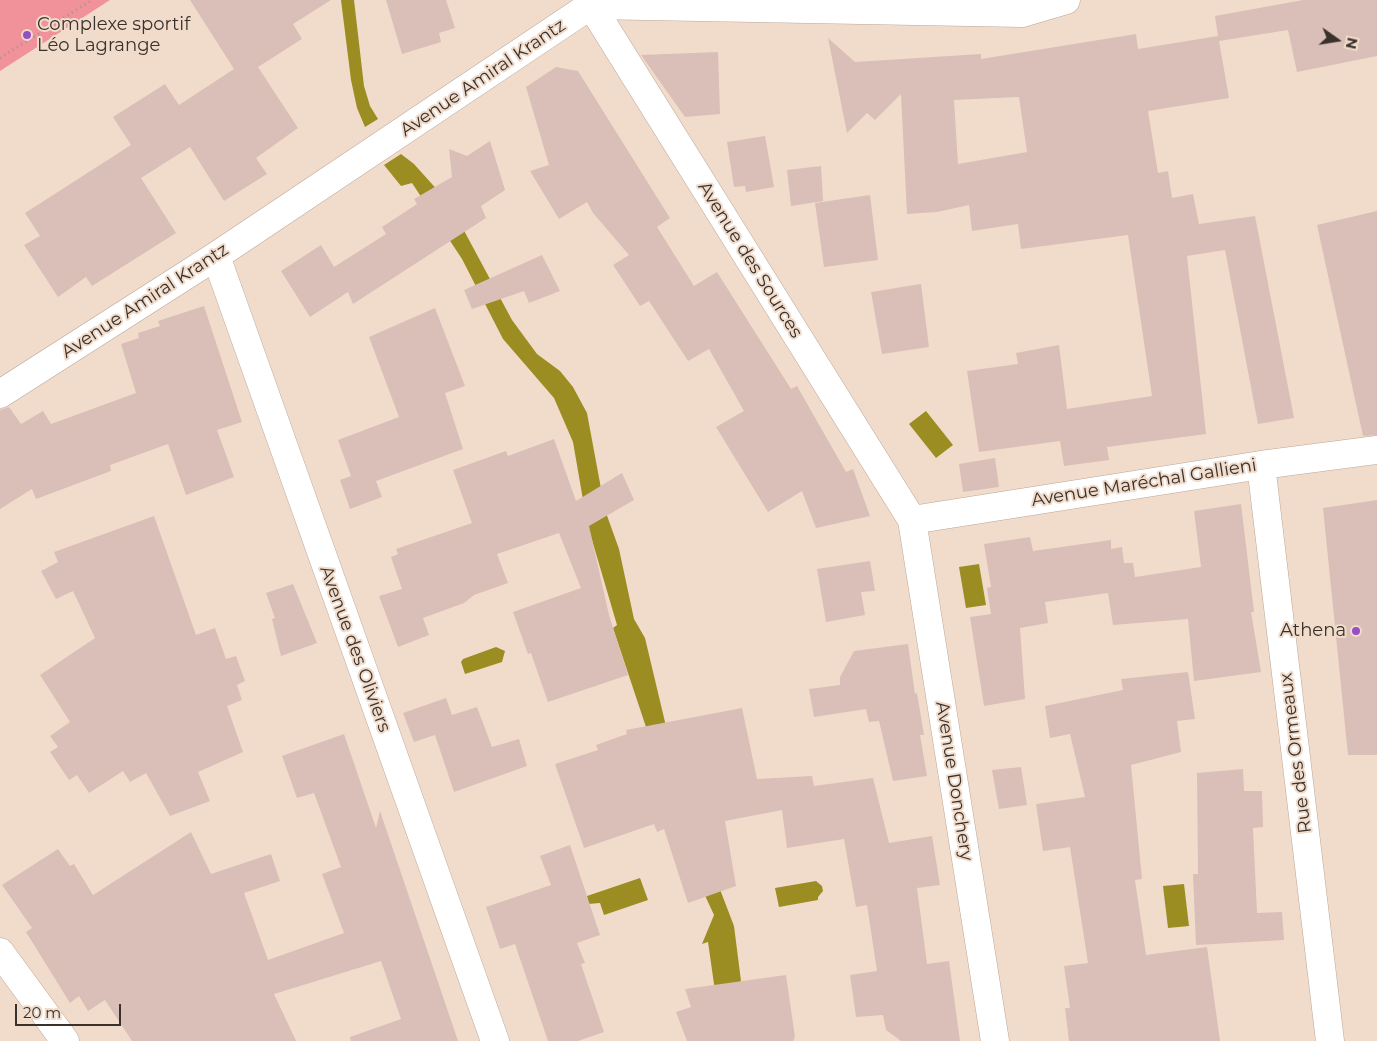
<!DOCTYPE html>
<meta charset="utf-8">
<style>
body{margin:0}
#map{position:relative;width:1377px;height:1041px;overflow:hidden;background:#f1dccc;font-family:Montserrat,sans-serif}
canvas{display:block}
.north{position:absolute;left:1312px;top:15px;width:50px;height:50px;-webkit-text-stroke:4px #f1dccc;paint-order:stroke;rotate:103deg;font-size:14px;font-weight:700;line-height:20px;text-align:center;color:#39312b}
.north::after{content:'';display:block;margin:auto;width:18px;height:22px;background:#39312b;clip-path:polygon(50% 0,100% 100%,50% 72%,0 100%)}
.scale{position:absolute;left:15px;top:1004px;width:106px;height:22px;box-sizing:border-box;border:2px solid #39312b;border-top:0;padding-left:6px;font-size:15px;line-height:18px;white-space:nowrap;color:#39312b;-webkit-text-stroke:4px #f1dccc;paint-order:stroke}
</style>
<div id="map">
<canvas width="1377" height="1041"></canvas>
<div class="north">N</div>
<div class="scale">20 m</div>
</div>
<script>
const context = document.querySelector('canvas').getContext('2d');
context.lineJoin = 'round';
function fill(path, color) { context.fillStyle = color; context.fill(path, 'evenodd'); }
const poly = rows => new Path2D(rows.map(r => 'M' + r).join(''));
function strokePath(path, color, width, dash) { context.strokeStyle = color; context.lineWidth = width; context.lineCap = dash ? 'butt' : 'round'; context.setLineDash(dash || []); context.stroke(path); }
function label(font, color, halo, rows, align = 'center') {
  context.font = font + ' Montserrat,sans-serif'; context.lineWidth = 4; context.setLineDash([]); context.textBaseline = 'middle'; context.strokeStyle = halo; context.fillStyle = color; for (const [text, x, y, turn = 0] of rows) {
    context.save(); context.translate(x, y); context.rotate((+turn || 0) * Math.PI / 180); context.textAlign = isNaN(turn) ? turn : align; if (halo) context.strokeText(text, 0, 0); context.fillText(text, 0, 0); context.restore();
  }
}
fill(poly([
 [0,0,110,0,0,71]
]), '#f19199');
fill(poly([
 [341,0,354,0,364,86,370,106,378,119,365,127,357,108,351,80],
 [401,154,414,164,441,194,461,225,512,320,537,354,560,371,573,387,587,413,605,510,619,549,634,619,645,638,665,722,670,759,734,926,741,981,716,998,708,942,702,944,714,915,675,831,646,727,613,628,617,625,587,523,573,442,554,398,503,339,462,259,412,183,401,186,384,165],
 [926,411,953,445,936,458,909,424],
 [979,564,986,605,966,608,959,567],
 [496,647,505,651,502,662,465,674,461,662,463,659],
 [640,878,648,900,604,915,600,903,588,904,587,896],
 [816,881,822,886,823,891,818,897,818,900,779,907,775,888],
 [1184,884,1189,926,1168,928,1163,886]
]), '#9b8d21');
fill(poly([
 [190,0,331,0,293,24,302,39,258,67,298,128,256,158,267,174,224,201,190,147,141,178,176,233,92,286,86,277,58,297,24,245,40,236,25,213,131,145,113,117,165,84,179,105,234,69],
 [386,0,446,0,455,28,439,33,441,42,402,54],
 [1303,0,1377,0,1377,56,1297,72,1288,30,1219,41,1229,98,1148,111,1158,173,1168,171,1172,198,1193,194,1199,224,1255,216,1294,418,1258,424,1225,250,1187,256,1206,434,1107,447,1109,460,1064,466,1060,441,979,452,967,371,1018,364,1016,353,1059,345,1067,409,1152,396,1128,235,1021,249,1018,224,972,231,969,205,937,212,907,214,901,94,875,120,867,113,847,133,828,38,855,62,981,54,981,59,1136,34,1138,49,1218,36,1215,16],
 [1019,97,1027,152,958,164,954,100],
 [718,52,720,114,685,117,641,55],
 [556,67,578,71,670,218,657,227,694,286,717,272,791,389,797,386,846,472,853,469,870,516,816,528,802,491,768,512,716,427,744,411,709,349,688,361,649,301,640,306,613,265,629,255,593,213,587,202,559,219,530,171,549,165,526,87],
 [765,136,774,187,746,192,745,186,734,187,727,142],
 [490,141,505,190,481,206,486,218,353,304,348,292,310,317,281,271,321,245,334,267,386,234,382,227,417,204,414,199,452,177,449,149,467,156],
 [821,166,823,201,791,206,787,170],
 [870,195,878,260,824,267,815,203],
 [1377,211,1377,435,1363,436,1317,225],
 [542,255,560,291,529,303,524,291,472,309,464,290],
 [921,284,929,347,882,354,871,292],
 [204,306,242,422,217,430,234,477,186,495,168,444,110,465,111,471,36,499,32,489,0,509,0,410,9,407,21,424,43,411,51,424,136,393,121,344,139,338,138,333,160,326,158,321],
 [435,308,465,386,445,393,463,449,376,481,382,497,350,509,340,480,351,476,338,440,399,417,369,337],
 [554,439,576,501,622,473,634,500,589,526,609,615,628,675,548,702,531,653,528,654,513,612,581,588,559,533,497,554,508,583,474,595,464,603,423,618,429,635,398,647,379,596,402,589,391,557,398,554,396,549,472,523,453,470,506,451,508,456],
 [995,458,999,487,963,492,959,464],
 [1377,500,1377,755,1348,755,1323,508],
 [1241,504,1254,612,1251,612,1261,672,1194,681,1188,619,1113,625,1108,593,1045,602,1048,623,1020,628,1025,699,984,706,970,617,991,614,987,588,991,587,984,544,1030,537,1033,551,1111,540,1111,549,1122,547,1124,563,1133,563,1135,577,1201,567,1194,511],
 [154,516,196,635,215,628,226,659,236,656,245,681,237,685,242,700,227,706,243,752,198,772,210,801,170,816,146,773,130,782,123,771,89,793,77,775,69,780,50,752,58,747,50,736,70,722,40,675,95,638,73,591,56,599,41,571,58,562,54,552],
 [870,561,875,591,861,592,865,615,826,622,817,569],
 [293,584,317,643,281,656,272,619,275,618,266,593],
 [908,644,915,694,917,693,924,735,920,735,927,776,893,781,879,721,869,722,866,709,814,717,809,689,840,685,840,677,854,651],
 [1188,672,1195,719,1177,721,1181,752,1131,765,1142,879,1135,880,1146,955,1207,947,1220,1041,1069,1041,1065,1008,1070,1008,1064,966,1088,963,1070,847,1043,851,1036,804,1085,797,1070,734,1050,738,1045,706,1123,690,1121,679],
 [446,698,452,715,477,707,492,747,519,739,527,766,454,792,435,735,414,742,403,713],
 [742,708,757,779,812,776,814,786,873,778,889,843,932,836,940,885,917,888,927,964,949,961,960,1041,901,1041,886,1030,883,1015,856,1017,850,975,877,971,867,905,856,907,844,839,787,848,782,810,725,821,736,886,688,903,664,829,657,832,654,824,584,848,555,764,598,750,596,745,627,734,626,730],
 [344,734,376,828,380,811,458,1041,351,1041,350,1037,401,1019,381,961,274,994,296,1041,132,1041,105,1000,88,1011,79,996,70,1003,26,932,32,928,2,885,58,849,70,866,74,864,93,895,191,832,211,874,271,854,280,881,244,893,268,960,344,933,322,874,341,867,314,793,297,798,282,756],
 [1021,767,1027,805,999,809,992,770],
 [1243,769,1244,791,1262,791,1263,827,1253,828,1257,913,1282,912,1284,940,1196,945,1193,874,1198,874,1197,773],
 [570,845,600,935,577,943,585,963,581,964,604,1032,578,1041,548,1041,515,944,500,949,486,907,551,885,540,856],
 [786,975,795,1037,793,1041,687,1041,676,1012,691,1007,685,989]
]), '#d9bfb7');
const minor = poly([
 [590,0,591,5,912,520,995,1041],
 [216,256,495,1041],
 [0,394,216,256,591,5,1022,13,1066,0],
 [1261,465,1330,1041],
 [912,520,1261,465,1377,450],
 [0,952,65,1041]
]);
strokePath(minor, '#bba697', 29);
strokePath(poly([
 [0,58,92,0]
]), '#a5968a', 3, [1, 4]);
strokePath(minor, '#fff', 28);
for (const [x, y, r, color] of [
 [27,35,5,"#964fc2"],
 [1356,631,5,"#964fc2"]
]) { const dot = new Path2D(); dot.arc(x, y, r, 0, 2 * Math.PI); context.fillStyle = color; context.fill(dot); strokePath(dot, '#f1dccc', 2); }
label('18px', '#39312b', '#f1dccc', [
 ["Complexe sportif",37,25],
 ["Léo Lagrange",37,46],
 ["Athena",1346,631,"right"]
], 'left');
label('18px', '#39312b', '#f1dccc', [
 ["Avenue Amiral Krantz",483,78,-34],
 ["Avenue des Sources",750,260,58],
 ["Avenue Amiral Krantz",145,301,-33],
 ["Avenue Maréchal Gallieni",1144,483,-9],
 ["Avenue des Oliviers",355,649,70],
 ["Rue des Ormeaux",1296,753,-97],
 ["Avenue Donchery",954,781,81]
]);
</script>
